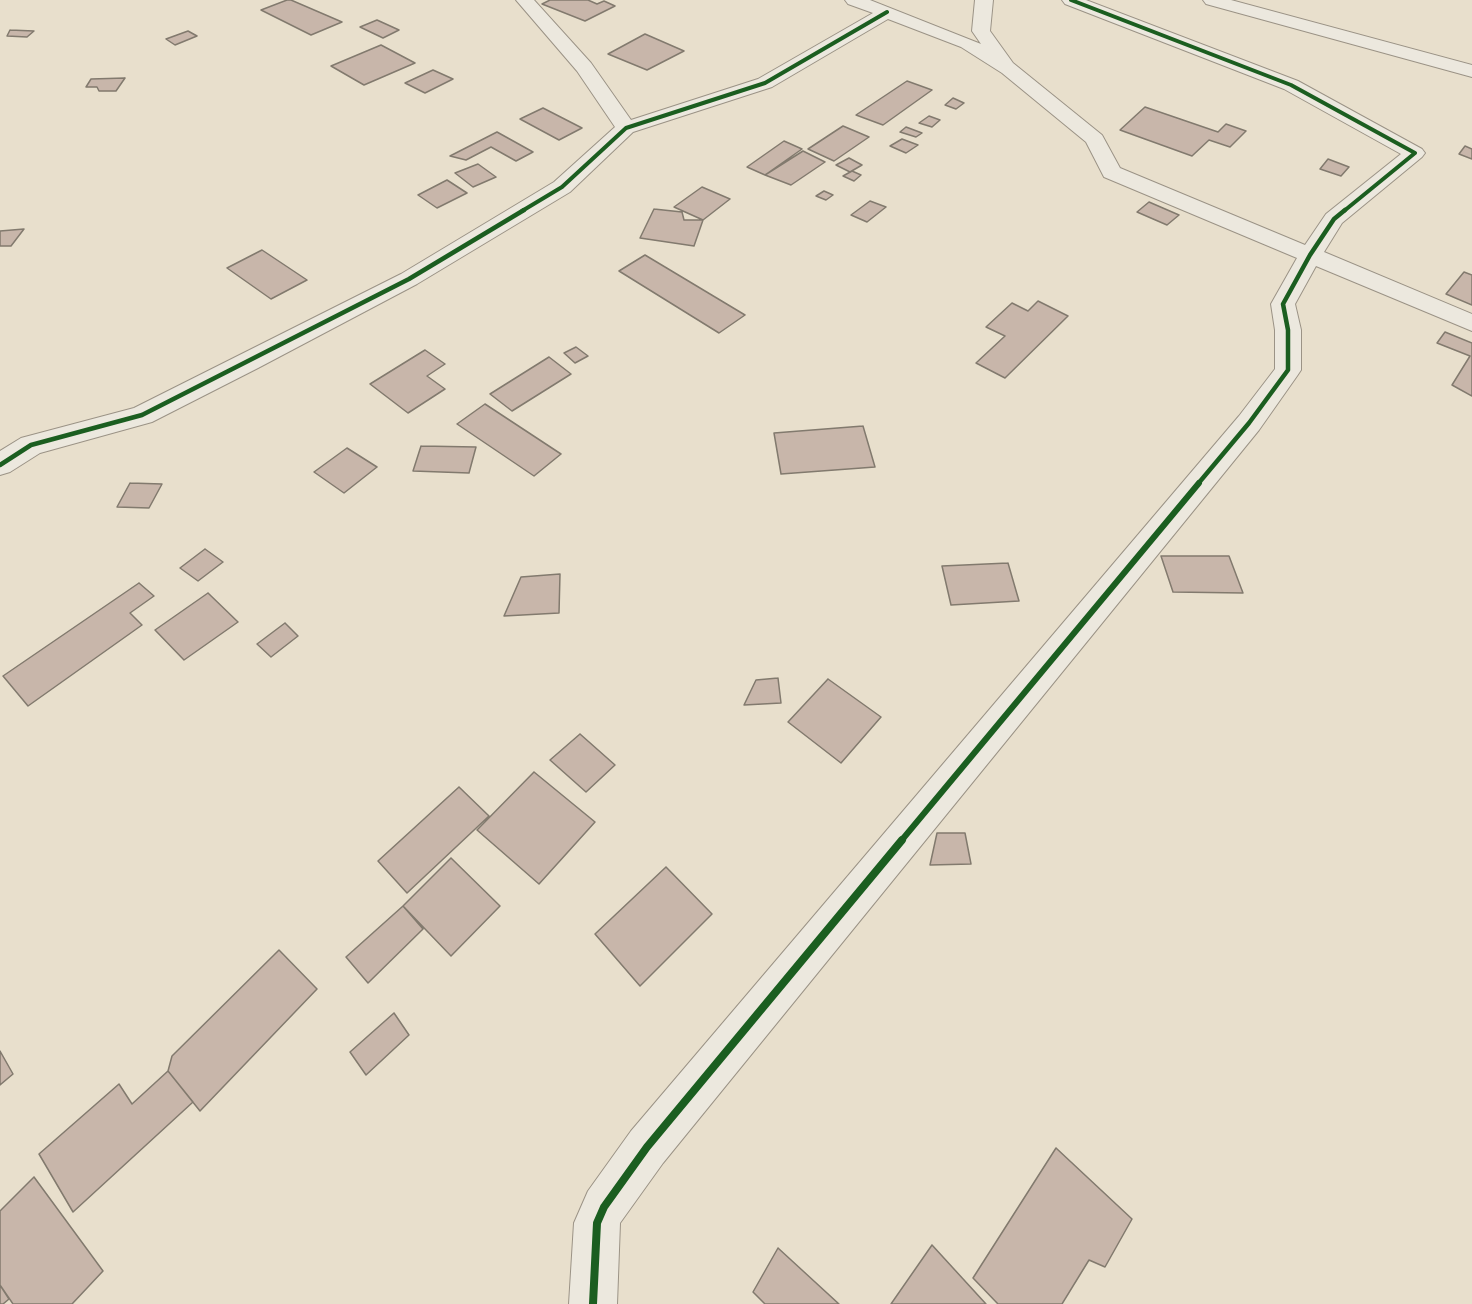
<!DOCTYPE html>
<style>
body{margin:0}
canvas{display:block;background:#e8dfcc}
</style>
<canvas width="1472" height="1304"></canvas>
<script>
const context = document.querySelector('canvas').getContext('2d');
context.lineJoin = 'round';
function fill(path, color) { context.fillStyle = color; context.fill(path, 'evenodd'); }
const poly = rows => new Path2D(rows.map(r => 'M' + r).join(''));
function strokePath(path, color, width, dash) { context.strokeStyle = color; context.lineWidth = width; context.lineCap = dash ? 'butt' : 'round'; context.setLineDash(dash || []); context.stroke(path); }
const building = poly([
 [287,0,291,0,342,22,311,35,261,10,287,0],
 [550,0,588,0,597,4,604,1,615,6,585,21,542,4,550,0],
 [377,20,399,30,383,38,360,27,377,20],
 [10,30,34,31,27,37,7,36,10,30],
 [188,31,197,36,175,45,166,39,188,31],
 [645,34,684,51,647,70,608,54,645,34],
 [381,45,415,63,364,85,331,66,381,45],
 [433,70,453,79,425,93,405,83,433,70],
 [125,78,116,91,99,91,97,87,86,87,91,79,125,78],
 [907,81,932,90,883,125,856,115,907,81],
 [953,98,964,103,956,109,945,105,953,98],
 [1145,107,1218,132,1226,124,1246,131,1230,147,1209,140,1192,156,1120,130,1145,107],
 [543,108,582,128,559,140,520,119,543,108],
 [929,116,940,120,932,127,919,123,929,116],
 [843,126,869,137,834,161,808,149,843,126],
 [906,127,922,133,916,137,900,132,906,127],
 [497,132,533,152,516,161,491,147,466,160,450,156,497,132],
 [902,139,918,145,906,153,890,146,902,139],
 [784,141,802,149,765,175,747,167,784,141],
 [1465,146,1472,149,1472,159,1459,154,1465,146],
 [803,151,825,162,791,185,765,175,803,151],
 [849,158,862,165,850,172,836,165,849,158],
 [1328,159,1349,167,1341,176,1320,169,1328,159],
 [478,164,496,177,473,187,455,173,478,164],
 [852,171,861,175,854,181,843,176,852,171],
 [447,180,467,193,437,208,418,195,447,180],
 [702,187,730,199,703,220,674,207,702,187],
 [824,191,833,195,826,200,816,196,824,191],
 [870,201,886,207,867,222,851,215,870,201],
 [1149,202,1179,215,1167,225,1137,212,1149,202],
 [654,209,682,212,684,220,703,220,694,246,640,238,654,209],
 [24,229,11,246,0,246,0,231,24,229],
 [262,250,307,280,271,299,227,268,262,250],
 [645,255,745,315,719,333,619,271,645,255],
 [1464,272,1472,275,1472,305,1446,294,1464,272],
 [1038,301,1068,316,1005,378,976,363,1005,336,986,327,1012,303,1028,311,1038,301],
 [1445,332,1472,343,1472,396,1452,385,1470,356,1437,343,1445,332],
 [576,347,588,356,575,363,564,353,576,347],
 [425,350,445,364,427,376,445,389,408,413,370,384,425,350],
 [549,357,571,374,512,411,490,394,549,357],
 [485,404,561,454,534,476,457,424,485,404],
 [863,426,875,467,781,474,774,433,863,426],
 [421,446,476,447,469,473,413,471,421,446],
 [347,448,377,467,344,493,314,472,347,448],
 [130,483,162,484,149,508,117,507,130,483],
 [205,549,223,562,198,581,180,568,205,549],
 [1161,556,1229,556,1243,593,1173,592,1161,556],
 [1008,563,1019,601,951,605,942,566,1008,563],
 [560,574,559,613,504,616,521,577,560,574],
 [139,583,154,596,130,613,142,625,28,706,3,676,139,583],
 [208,593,238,622,184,660,155,630,208,593],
 [285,623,298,636,271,657,257,644,285,623],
 [778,678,781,703,744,705,756,680,778,678],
 [828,679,881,717,841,763,788,722,828,679],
 [580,734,615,765,586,792,550,760,580,734],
 [534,772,595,822,539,884,477,830,534,772],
 [459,787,489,816,407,893,378,861,459,787],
 [937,833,965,833,971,864,930,865,937,833],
 [451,858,500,906,451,956,403,906,451,858],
 [666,867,712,914,640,986,595,934,666,867],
 [403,906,423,929,368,983,346,957,403,906],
 [279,950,317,989,200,1111,168,1071,172,1056,279,950],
 [394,1013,409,1035,366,1075,350,1052,394,1013],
 [0,1051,13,1074,0,1085,0,1051],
 [168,1071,193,1102,73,1212,39,1154,119,1084,132,1104,168,1071],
 [1056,1148,1132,1219,1105,1267,1089,1260,1062,1304,998,1304,973,1278,1056,1148],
 [34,1177,103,1271,72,1304,13,1304,0,1285,0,1211,34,1177],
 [932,1245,986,1304,891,1304,932,1245],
 [778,1248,839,1304,765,1304,753,1292,778,1248],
 [0,1285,9,1299,3,1304,0,1304,0,1285]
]);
fill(building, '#c8b6aa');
strokePath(building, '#827a6e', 1.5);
const minor = poly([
 [516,0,534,0,591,63,631,120,758,79,873,13,848,4,845,0,870,0,981,44,972,31,975,0,993,0,990,31,1013,63,1102,135,1120,168,1305,245,1326,214,1401,154,1284,89,1065,4,1062,0,1086,0,1298,81,1422,149,1425,153,1422,157,1342,223,1324,252,1472,314,1472,331,1316,266,1295,304,1301,330,1301,370,1297,376,1259,430,663,1163,620,1223,617,1304,569,1304,574,1223,588,1191,631,1131,1239,416,1275,369,1275,330,1271,304,1297,258,1104,177,1086,142,1002,73,961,47,888,19,772,87,633,132,570,192,417,284,258,368,152,422,40,453,10,472,0,475,0,451,21,438,134,408,401,274,554,182,615,127,577,71,516,0],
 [1203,0,1231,0,1472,65,1472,77,1206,4,1203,0]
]);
strokePath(minor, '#9b9386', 2);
fill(minor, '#ece8de');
strokePath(poly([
 [1071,0,1291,85,1415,153,1344,211],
 [522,211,562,187,626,128,765,83,887,12]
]), '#1b5e20', 4);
strokePath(poly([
 [0,465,31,445,142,415,409,279,524,210],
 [1197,485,1249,423,1288,370,1288,330,1283,304,1310,255,1334,219,1345,210]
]), '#1b5e20', 4.5);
strokePath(poly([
 [901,841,1199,483]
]), '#1b5e20', 6);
strokePath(poly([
 [593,1304,597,1223,604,1207,647,1147,902,840]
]), '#1b5e20', 8);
</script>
